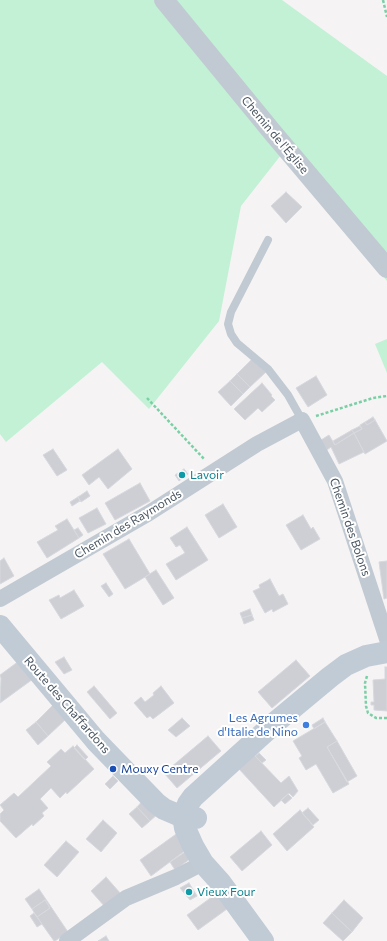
<!DOCTYPE html>
<meta charset="utf-8">
<style>
body{margin:0}
canvas{display:block;background:#f5f3f3}
</style>
<canvas width="387" height="941"></canvas>
<script>
const context = document.querySelector('canvas').getContext('2d');
context.lineJoin = 'round';
function fill(path, color) { context.fillStyle = color; context.fill(path, 'evenodd'); }
const poly = rows => new Path2D(rows.map(r => 'M' + r).join(''));
function strokePath(path, color, width, dash) { context.strokeStyle = color; context.lineWidth = width; context.lineCap = dash ? 'butt' : 'round'; context.setLineDash(dash || []); context.stroke(path); }
function label(font, color, halo, rows, align = 'center') {
  context.font = font + ' Commissioner,sans-serif'; context.lineWidth = 4; context.setLineDash([]); context.textBaseline = 'middle'; context.strokeStyle = halo; context.fillStyle = color; for (const [text, x, y, turn = 0] of rows) {
    context.save(); context.translate(x, y); context.rotate((+turn || 0) * Math.PI / 180); context.textAlign = isNaN(turn) ? turn : align; if (halo) context.strokeText(text, 0, 0); context.fillText(text, 0, 0); context.restore();
  }
}
fill(poly([
 [0,0,282,0,387,76,387,281,281,155,241,206,219,321,149,409,102,362,6,442,0,434],
 [387,339,387,373,375,344]
]), '#c3f1d5');
const building = poly([
 [286,192,302,207,286,223,271,206,286,192],
 [252,359,266,372,250,387,237,374,252,359],
 [237,374,250,387,243,394,230,381,237,374],
 [316,376,327,395,308,407,296,388,316,376],
 [230,381,243,394,231,406,218,392,230,381],
 [262,383,272,395,271,396,275,400,262,412,258,408,245,420,234,409,262,383],
 [373,417,375,420,367,425,365,422,373,417],
 [375,420,387,441,365,454,354,433,362,429,360,425,365,422,367,425,375,420],
 [360,426,362,429,354,433,352,430,360,426],
 [352,430,354,433,335,445,333,441,352,430],
 [354,433,364,452,339,464,331,447,327,450,321,440,329,435,335,445,354,433],
 [53,449,67,470,57,476,43,455,53,449],
 [118,449,132,469,108,489,99,477,89,485,82,475,118,449],
 [184,469,188,474,179,481,175,475,184,469],
 [140,483,150,501,115,520,105,503,140,483],
 [87,491,90,496,81,502,78,497,87,491],
 [78,497,80,501,72,506,70,502,78,497],
 [223,504,237,527,219,538,205,515,223,504],
 [97,508,106,524,88,533,79,518,97,508],
 [303,515,311,529,313,527,320,539,301,550,286,525,303,515],
 [67,519,79,538,47,558,37,542,58,530,55,526,67,519],
 [187,527,208,560,176,580,166,564,185,553,180,545,176,547,170,538,187,527],
 [78,528,83,535,79,538,74,530,78,528],
 [129,539,150,574,125,589,103,554,129,539],
 [4,558,14,576,0,584,0,561,4,558],
 [387,561,387,598,384,599,379,562,387,561],
 [156,570,174,598,163,605,145,577,156,570],
 [270,579,279,596,283,594,288,604,273,612,272,609,265,613,253,591,260,588,259,585,270,579],
 [106,583,113,594,109,597,101,586,106,583],
 [74,590,84,606,61,619,49,600,59,595,60,598,74,590],
 [250,609,252,615,242,618,240,613,250,609],
 [252,615,254,620,244,624,242,618,252,615],
 [64,657,72,670,64,674,55,662,64,657],
 [296,660,310,676,272,708,258,692,296,660],
 [19,661,33,679,0,703,1,678,0,675,19,661],
 [385,667,387,667,387,711,374,710,374,705,371,705,371,702,374,702,373,680,385,679,385,667],
 [94,686,117,713,110,719,87,692,94,686],
 [161,686,174,703,153,719,150,716,147,718,134,703,141,697,145,702,154,695,153,693,161,686],
 [54,704,66,719,48,736,36,722,54,704],
 [182,718,190,726,176,737,168,730,182,718],
 [323,718,325,722,314,729,312,725,323,718],
 [36,722,48,736,38,745,26,730,36,722],
 [325,722,337,741,327,747,349,784,333,793,316,764,306,770,299,758,302,756,293,741,325,722],
 [208,736,221,751,177,788,164,773,208,736],
 [337,741,357,776,347,782,327,747,337,741],
 [77,745,88,757,85,760,74,748,77,745],
 [73,746,94,769,67,794,66,792,60,798,51,788,40,799,48,808,42,813,44,816,33,826,32,824,16,838,0,821,0,814,4,810,0,805,14,793,18,797,51,766,47,762,61,749,65,753,73,746],
 [259,753,266,760,262,763,255,756,259,753],
 [254,755,281,783,289,776,298,791,293,797,289,793,274,807,239,769,254,755],
 [113,776,118,781,110,789,105,784,113,776],
 [288,794,292,798,285,804,281,800,288,794],
 [145,798,159,813,150,821,137,807,145,798],
 [137,807,150,821,142,828,129,814,137,807],
 [308,808,319,820,313,825,302,813,308,808],
 [300,810,314,827,287,851,273,834,300,810],
 [103,820,117,833,101,852,86,839,103,820],
 [261,831,272,845,242,871,230,857,261,831],
 [179,832,190,847,151,876,140,860,179,832],
 [66,841,79,852,57,877,44,865,66,841],
 [185,852,190,859,175,870,170,862,185,852],
 [106,877,121,894,106,908,91,891,106,877],
 [189,883,197,896,190,900,180,888,189,883],
 [39,889,68,932,55,941,54,941,37,917,50,908,45,900,32,909,25,899,39,889],
 [216,894,227,909,198,930,187,915,216,894],
 [45,900,50,908,37,917,32,909,45,900],
 [344,900,363,918,352,932,332,913,344,900],
 [34,913,42,924,37,927,30,916,34,913],
 [332,913,352,932,343,941,323,923,332,913],
 [106,936,109,941,98,941,106,936]
]);
fill(building, '#cdcfd5');
strokePath(building, '#d7d9de', 1);
strokePath(poly([
 [383,0,387,17],
 [147,398,205,460],
 [316,416,373,398,387,396],
 [367,676,365,683,366,706,368,713,376,718,387,718]
]), '#7ad0a6', 2.5, [3, 2]);
strokePath(poly([
 [268,240,231,312,228,324,231,334,237,343,268,369,288,395,302,420]
]), '#c1cad2', 8);
strokePath(poly([
 [0,599,149,513,257,444,302,420,335,481,387,639],
 [67,941,126,898,176,877,203,863]
]), '#c1cad2', 16);
strokePath(poly([
 [164,0,273,133,387,268]
]), '#c1cad2', 20);
strokePath(poly([
 [0,626,96,741,156,803,164,809,178,815,196,818],
 [263,941,220,882,203,863,193,846,185,828,183,816,188,804,193,797,277,721,330,677,346,665,366,656,387,652]
]), '#c1cbd6', 22);
for (const [x, y, r, color] of [
 [182,475,4,"#0f9aa8"],
 [306,725,4,"#3f7fe0"],
 [113,769,4,"#1a4fb4"],
 [189,892,4,"#0f9aa8"]
]) { const dot = new Path2D(); dot.arc(x, y, r, 0, 2 * Math.PI); context.fillStyle = color; context.fill(dot); strokePath(dot, '#fff', 1.5); }
label('12px', '#4a5661', '#fff', [
 ["Chemin de l'Église",275,135,50],
 ["Chemin des Raymonds",128,524,-31],
 ["Chemin des Bolons",350,527,71],
 ["Route des Chaffardons",67,705,49]
]);
label('12px', '#0d838f', '#fff', [
 ["Lavoir",190,475],
 ["Vieux Four",197,892]
], 'left');
label('12px', '#366cbe', '#fff', [
 ["Les Agrumes",298,718],
 ["d'Italie de Nino",298,732]
], 'right');
label('12px', '#164399', '#fff', [
 ["Mouxy Centre",121,769]
], 'left');
</script>
